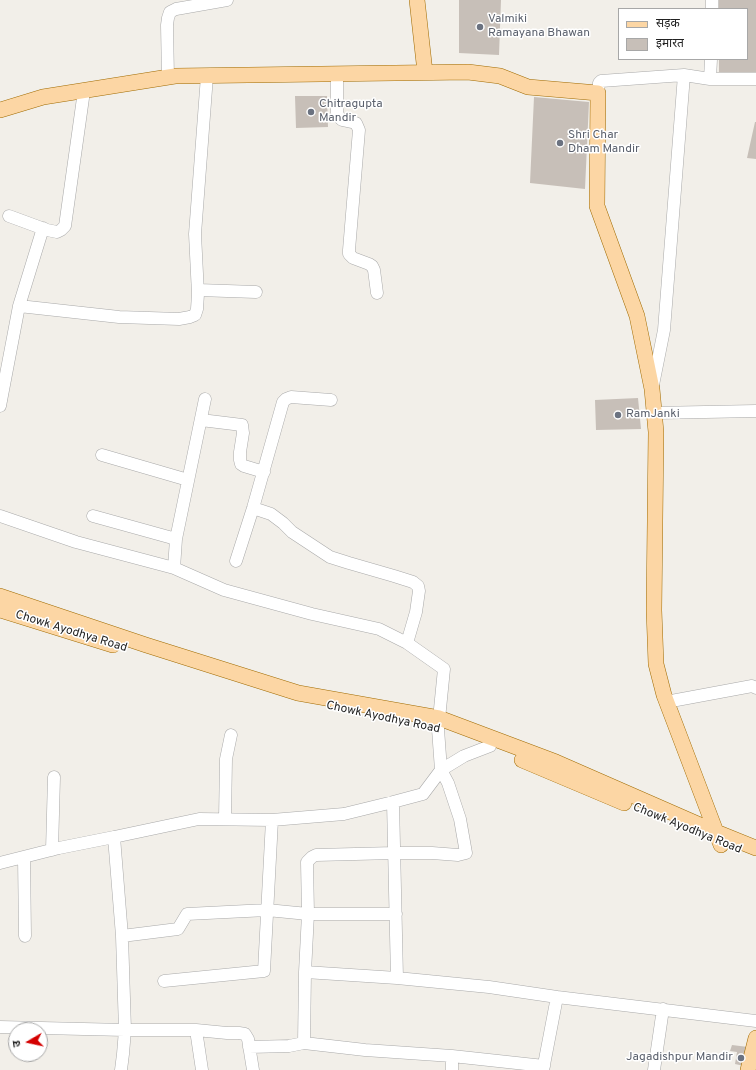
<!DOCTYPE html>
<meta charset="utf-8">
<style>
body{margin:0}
#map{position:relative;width:756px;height:1070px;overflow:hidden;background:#f2efe9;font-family:Overpass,"Noto Sans Devanagari",sans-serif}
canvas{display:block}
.legend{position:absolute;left:618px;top:8px;width:130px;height:52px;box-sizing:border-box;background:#fff;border:1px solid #a7a7a7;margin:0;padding:5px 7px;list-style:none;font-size:12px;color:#222}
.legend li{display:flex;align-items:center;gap:8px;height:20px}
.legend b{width:20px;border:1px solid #a7a7a7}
.north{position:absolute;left:8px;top:1022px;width:40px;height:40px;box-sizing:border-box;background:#fff;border:1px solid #a7a7a7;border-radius:50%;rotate:261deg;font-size:11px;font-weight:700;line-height:16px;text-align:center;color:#222}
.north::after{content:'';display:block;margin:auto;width:14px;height:18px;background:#d40000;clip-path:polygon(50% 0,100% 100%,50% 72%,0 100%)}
</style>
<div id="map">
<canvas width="756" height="1070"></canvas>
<ul class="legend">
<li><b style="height:5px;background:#fcd6a4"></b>सड़क</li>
<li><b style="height:11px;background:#c7bfb8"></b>इमारत</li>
</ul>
<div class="north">उ</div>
</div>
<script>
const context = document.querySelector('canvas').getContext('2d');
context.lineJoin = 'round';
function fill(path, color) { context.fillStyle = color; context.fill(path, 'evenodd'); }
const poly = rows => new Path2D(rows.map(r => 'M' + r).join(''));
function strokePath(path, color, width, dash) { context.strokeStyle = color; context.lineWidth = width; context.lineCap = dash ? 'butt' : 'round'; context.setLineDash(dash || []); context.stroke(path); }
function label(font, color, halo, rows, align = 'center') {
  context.font = font + ' Overpass,sans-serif'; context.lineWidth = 3; context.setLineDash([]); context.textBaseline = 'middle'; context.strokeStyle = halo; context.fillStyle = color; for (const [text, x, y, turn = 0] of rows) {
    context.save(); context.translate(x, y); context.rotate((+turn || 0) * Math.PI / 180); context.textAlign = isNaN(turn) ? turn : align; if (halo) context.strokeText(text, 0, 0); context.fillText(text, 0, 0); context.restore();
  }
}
fill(poly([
 [459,0,501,0,499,55,459,53],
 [719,0,756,0,756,72,719,72,719,59,747,59,747,9,719,9],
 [295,96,327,96,328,127,296,128],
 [534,97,589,102,585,189,530,183],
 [755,122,756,122,756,159,747,158],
 [638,398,641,429,596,430,595,400],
 [732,1045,748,1047,744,1066,735,1064,737,1052,730,1051]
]), '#c7bfb8');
const minor = poly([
 [712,9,712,0],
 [337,74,337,113,339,117,342,120,356,123,359,130,349,250,349,254,353,258,369,264,372,266,374,270,377,293],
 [168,78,167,25,168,18,170,12,176,9,227,0],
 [710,79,711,59],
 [598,93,599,83,601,81,684,75,710,79,756,79],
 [9,216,47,230,57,232,61,230,65,226,84,91],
 [198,290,256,292],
 [19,306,119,317,179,319,190,317,195,315,197,309,198,294,195,234,207,76],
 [653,385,664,330,684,75],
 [0,406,19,306,43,228],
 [654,413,756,411],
 [201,420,242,425,243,433,240,452,240,460,241,464,244,466,264,472],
 [102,455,188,480],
 [253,508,271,514,283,523,292,532,330,557,349,563,394,576,413,582,418,586,419,591,416,612,407,643],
 [0,516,76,542,174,568,224,590,312,614,379,629,407,643,444,669,438,729,441,770,448,783,460,819,466,853,458,855,432,853,394,853,316,855,312,857,307,862,308,914,267,910,187,914,178,929,122,936],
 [93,516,176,539],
 [236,561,253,508,283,402,286,399,291,397,331,400],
 [174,568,176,539,205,399],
 [666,702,752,686,756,688],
 [393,802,397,978],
 [225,819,226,759,231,735],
 [52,850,54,777],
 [24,857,25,936],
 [0,863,59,848,114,837],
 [305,972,308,914,396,914],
 [164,981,264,971,272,820],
 [557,997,756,1021],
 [0,1027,125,1030,196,1030,227,1033,239,1033,245,1034,248,1039,253,1070],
 [196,1030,202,1070],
 [304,1043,305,972,397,978,489,987,557,997,543,1070],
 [249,1047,289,1046,304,1043,365,1050,452,1056,452,1070],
 [452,1056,544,1066],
 [121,1070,123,1054,125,1030,122,936,114,837,199,819,272,820,344,814,393,802,423,794,441,770,464,756,490,746],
 [654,1070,663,1009]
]);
const major = poly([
 [417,0,425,72],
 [0,110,43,97,175,76,468,72,500,76,528,87,598,93,597,206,637,316,652,389,656,432,654,610,656,664,664,695,721,845],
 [0,596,146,645,298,693,439,718,556,762,716,832,756,848],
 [0,610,113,645],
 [522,760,624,803],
 [748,1070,756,1038]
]);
strokePath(minor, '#a9a9a9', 13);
strokePath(major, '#a06b00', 16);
strokePath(minor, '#fff', 12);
strokePath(major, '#fcd6a4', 15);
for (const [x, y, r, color] of [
 [480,27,4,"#6b7280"],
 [311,112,4,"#6b7280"],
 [560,143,4,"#6b7280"],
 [618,415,4,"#6b7280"],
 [741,1058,4,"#6b7280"]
]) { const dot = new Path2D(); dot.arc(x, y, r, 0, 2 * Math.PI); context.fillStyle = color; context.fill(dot); strokePath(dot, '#fff', 1.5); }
label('12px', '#5b616d', '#fff', [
 ["Valmiki",488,20],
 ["Ramayana Bhawan",488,34],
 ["Chitragupta",319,105],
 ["Mandir",319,119],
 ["Shri Char",568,136],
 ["Dham Mandir",568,150],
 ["RamJanki",626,415],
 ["Jagadishpur Mandir",733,1058,"right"]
], 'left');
label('12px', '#222', '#fff', [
 ["Chowk Ayodhya Road",71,632,17],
 ["Chowk Ayodhya Road",383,718,12],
 ["Chowk Ayodhya Road",687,829,22]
]);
</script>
